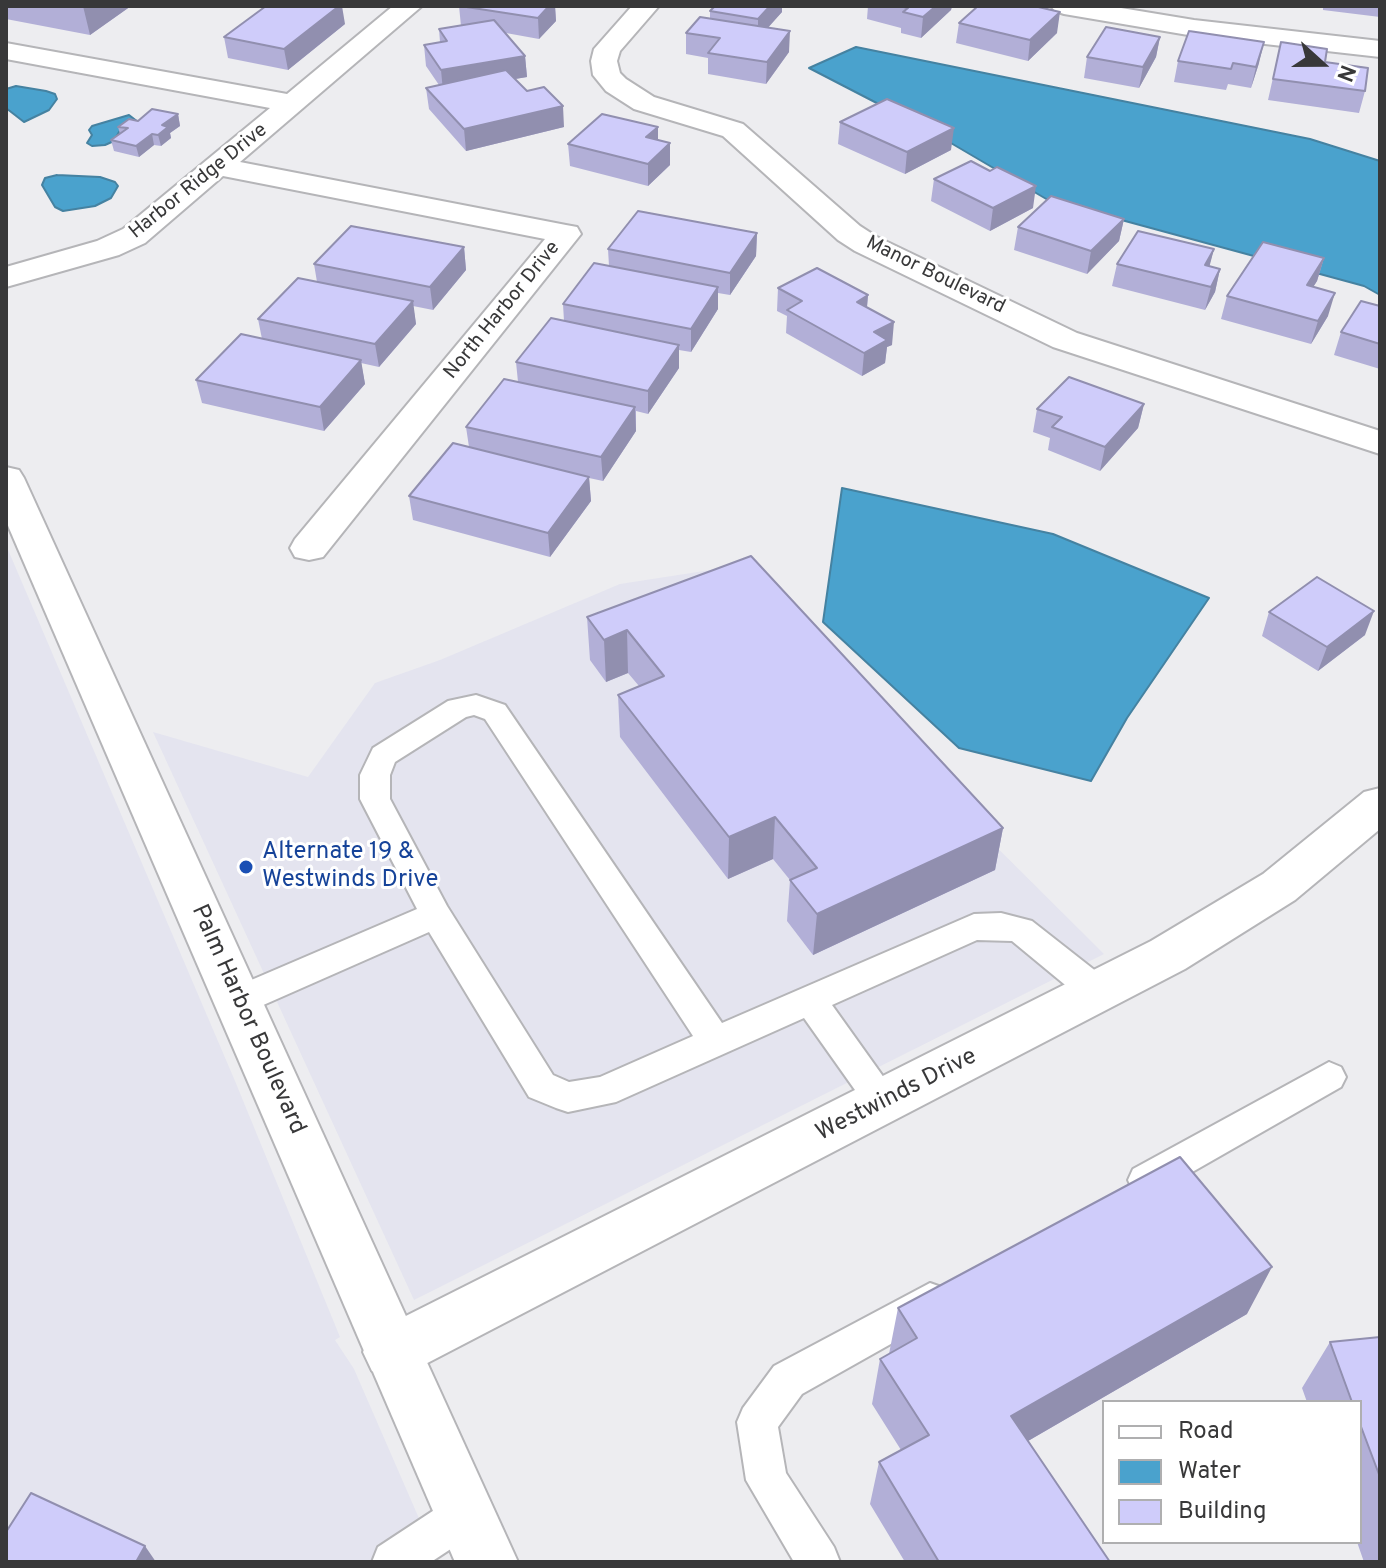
<!DOCTYPE html>
<style>
body{margin:0}
#map{position:relative;width:1386px;height:1568px;overflow:hidden;background:#ededf0;font-family:Overpass,sans-serif}
canvas{display:block}
.frame{position:absolute;inset:0;border:8px solid #383839;pointer-events:none}
.legend{position:absolute;left:1102px;top:1400px;width:260px;height:144px;box-sizing:border-box;background:#fff;border:2px solid #afafb0;margin:0;padding:10px 14px;list-style:none;font-size:24px;color:#383839}
.legend li{display:flex;align-items:center;gap:16px;height:40px}
.legend b{width:40px;border:2px solid #afafb0}
.north{position:absolute;left:1282px;top:24px;width:80px;height:80px;-webkit-text-stroke:6px #fff;paint-order:stroke;rotate:111deg;font-size:22px;font-weight:700;line-height:32px;text-align:center;color:#383839}
.north::after{content:'';display:block;margin:auto;width:28px;height:36px;background:#383839;clip-path:polygon(50% 0,100% 100%,50% 72%,0 100%)}
</style>
<div id="map">
<canvas width="1386" height="1568"></canvas>
<div class="frame"></div>
<ul class="legend">
<li><b style="height:10px;background:#fff"></b>Road</li>
<li><b style="height:22px;background:#4aa2cd"></b>Water</li>
<li><b style="height:22px;background:#cfccfa"></b>Building</li>
</ul>
<div class="north">N</div>
</div>
<script>
const context = document.querySelector('canvas').getContext('2d');
context.lineJoin = 'round';
function fill(path, color) { context.fillStyle = color; context.fill(path, 'evenodd'); }
const poly = rows => new Path2D(rows.map(r => 'M' + r).join(''));
function strokePath(path, color, width, dash) { context.strokeStyle = color; context.lineWidth = width; context.lineCap = dash ? 'butt' : 'round'; context.setLineDash(dash || []); context.stroke(path); }
function label(font, color, halo, rows, align = 'center') {
  context.font = font + ' Overpass,sans-serif'; context.lineWidth = 6; context.setLineDash([]); context.textBaseline = 'middle'; context.strokeStyle = halo; context.fillStyle = color; for (const [text, x, y, turn = 0] of rows) {
    context.save(); context.translate(x, y); context.rotate((+turn || 0) * Math.PI / 180); context.textAlign = isNaN(turn) ? turn : align; if (halo) context.strokeText(text, 0, 0); context.fillText(text, 0, 0); context.restore();
  }
}
fill(poly([
 [6,545,235,1081,340,1337,335,1340,354,1369,438,1562,6,1562],
 [717,569,1104,954,414,1300,153,732,308,777,375,683,440,660,620,584]
]), '#e4e4ef');
const water = poly([
 [856,47,1310,139,1380,161,1380,295,1364,286,1048,200,927,129,809,68,856,47],
 [16,86,46,91,55,94,57,99,49,110,24,122,6,108,6,89,16,86],
 [129,115,138,122,119,132,114,141,105,145,92,146,87,143,92,135,89,130,92,126,129,115],
 [57,175,100,177,115,182,118,186,111,198,95,206,63,211,55,207,42,185,45,178,57,175],
 [842,488,1053,534,1209,598,1127,718,1091,781,959,748,823,622,842,488]
]);
fill(water, '#4aa2cd');
strokePath(water, '#4582a1', 2);
const lane = poly([
 [476,695,505,705,722,1023,974,914,1001,913,1032,921,1111,983,1116,993,1111,1003,1099,1007,1087,1003,1012,941,977,940,832,1005,902,1103,896,1114,884,1118,872,1114,804,1018,616,1102,568,1112,556,1108,529,1097,429,932,252,1010,240,1014,228,1010,223,1000,228,990,417,909,360,799,360,775,373,748,448,701,476,695],
 [474,715,485,719,693,1036,600,1077,569,1082,553,1075,447,906,390,799,390,775,395,762,466,717,474,715],
 [1329,1062,1341,1067,1346,1077,1341,1087,1159,1191,1146,1196,1133,1191,1128,1180,1133,1169,1329,1062],
 [930,1283,944,1288,949,1301,944,1314,802,1394,778,1427,786,1473,834,1547,840,1562,794,1562,746,1480,737,1422,743,1408,774,1366,930,1283],
 [466,1493,481,1499,487,1514,481,1529,431,1562,372,1562,378,1547,451,1499,466,1493]
]);
const street = poly([
 [393,6,422,6,240,162,566,225,577,227,581,234,323,557,309,560,295,557,290,548,295,539,545,239,223,176,145,243,119,255,6,287,6,267,97,241,123,229,270,108,6,59,6,43,287,94,393,6],
 [632,6,659,6,620,51,617,61,620,73,626,79,654,97,743,124,860,226,877,237,1077,333,1380,431,1380,454,1053,347,855,251,838,240,723,136,634,109,606,91,593,75,591,61,594,49,632,6],
 [1051,6,1109,6,1194,20,1380,41,1380,57,1194,36,1064,14,1055,11,1051,6],
 [1380,788,1380,829,1295,900,1185,969,412,1371,392,1380,372,1371,363,1352,372,1333,1151,941,1263,874,1364,792,1380,788]
]);
const secondary = poly([
 [6,467,19,470,24,478,518,1562,455,1562,6,521,6,467]
]);
strokePath(lane, '#b5b5b8', 4);
strokePath(street, '#b5b5b8', 4);
strokePath(secondary, '#b5b5b8', 4);
fill(lane, '#fff');
fill(street, '#fff');
fill(secondary, '#fff');
fill(poly([
 [6,6,131,6,90,35,6,19],
 [459,6,555,6,556,21,539,39,506,33,525,56,527,77,515,79,564,127,466,151,429,109,426,88,439,85,426,66,424,45,440,42,439,29,461,26],
 [868,6,952,6,951,10,921,38,901,33,901,28,867,19],
 [1323,6,1380,6,1380,17,1323,10],
 [710,11,782,12,768,27,789,52,766,84,708,74,708,58,686,54,686,33,710,19],
 [959,23,1057,33,1028,61,956,43],
 [345,24,288,70,228,58,224,37],
 [1160,37,1156,57,1139,88,1084,78,1087,57],
 [1281,42,1325,62,1365,91,1359,113,1268,100],
 [1178,61,1259,63,1251,88,1228,84,1226,90,1174,82],
 [178,114,180,126,170,133,171,138,161,146,154,145,139,157,114,151,111,140,120,134,118,127,138,121],
 [840,122,951,150,905,174,838,144],
 [658,140,670,165,648,186,570,166,568,144],
 [934,179,1033,208,990,231,931,201],
 [1124,219,1119,241,1087,274,1014,250,1018,227],
 [757,233,756,256,730,295,718,293,718,309,691,352,679,350,679,368,648,414,636,411,636,431,603,481,589,478,591,501,550,557,413,520,409,496,469,447,466,427,518,382,516,362,564,321,563,304,609,266,608,249],
 [464,247,466,270,433,310,413,306,416,324,379,367,361,363,365,384,324,431,202,403,196,380,262,339,258,319,317,282,314,264],
 [1214,249,1209,266,1220,269,1215,292,1205,310,1112,286,1117,264],
 [1324,258,1317,281,1313,287,1328,316,1311,344,1221,319,1227,296],
 [778,288,868,295,867,307,892,345,887,347,885,363,862,376,786,333,787,316,777,311],
 [1380,306,1380,369,1334,355,1341,332],
 [1144,404,1138,428,1100,471,1048,450,1050,438,1033,432,1037,409],
 [751,556,1003,828,995,870,813,955,787,921,790,880,773,859,728,879,620,737,618,695,639,686,628,673,606,682,590,660,587,617],
 [1269,612,1365,635,1318,671,1262,636],
 [898,1308,1247,1314,1028,1441,1110,1562,905,1562,870,1504,879,1462,901,1450,872,1404,880,1359,889,1354],
 [1380,1337,1380,1562,1364,1562,1357,1542,1360,1542,1360,1402,1307,1402,1302,1388,1330,1342]
]), '#b2afd7');
fill(poly([
 [83,6,131,6,90,35],
 [339,6,342,6,345,24,288,70,284,49],
 [549,6,555,6,556,21,539,39,538,18],
 [770,6,782,6,782,12,758,39,758,19],
 [936,6,952,6,951,10,921,38,923,17],
 [1060,12,1057,33,1028,61,1030,40],
 [790,31,789,52,766,84,767,62],
 [1160,37,1156,57,1139,88,1143,67],
 [1264,42,1259,63,1251,88,1256,67],
 [525,56,527,77,443,91,441,70],
 [563,106,564,127,466,151,464,129],
 [178,114,180,126,170,133,171,138,161,146,158,135,162,125],
 [658,127,658,149,646,137],
 [954,128,951,150,905,174,907,152],
 [152,134,154,145,139,157,136,146],
 [670,143,670,165,648,186,648,164],
 [1036,186,1033,208,990,231,993,208],
 [1124,219,1119,241,1087,274,1091,251],
 [757,233,756,256,730,295,730,273],
 [464,247,466,270,433,310,430,287],
 [1214,249,1208,272,1205,265],
 [1324,258,1317,281,1300,308,1307,285],
 [1220,269,1215,292,1205,310,1211,287],
 [718,287,718,309,691,352,691,329],
 [1335,293,1328,316,1311,344,1318,321],
 [868,295,866,318,857,302],
 [413,301,416,324,379,367,375,344],
 [894,322,892,345,887,347,885,363,862,376,864,353,874,332],
 [679,345,679,368,648,414,648,391],
 [361,360,365,384,324,431,320,407],
 [1144,404,1138,428,1100,471,1105,447],
 [635,407,636,431,603,481,601,457],
 [589,477,591,501,550,557,548,533],
 [1374,611,1365,635,1318,671,1327,647],
 [627,630,628,673,606,682,604,640],
 [775,817,773,859,728,879,729,837],
 [1003,828,995,870,813,955,817,914],
 [1272,1267,1247,1314,997,1459,1011,1416],
 [145,1546,156,1562,136,1562]
]), '#918faf');
const building = poly([
 [266,6,339,6,284,49,224,37,266,6],
 [460,6,549,6,538,18,460,6],
 [715,6,770,6,758,19,710,11,715,6],
 [899,6,936,6,923,17,903,12,908,8,899,6],
 [978,6,1034,6,1060,12,1030,40,959,23,978,6],
 [700,17,790,31,767,62,708,53,720,38,686,33,700,17],
 [494,20,525,56,441,70,424,45,447,41,439,29,494,20],
 [1106,27,1160,37,1143,67,1087,57,1106,27],
 [1189,31,1264,42,1256,67,1233,63,1231,69,1178,61,1189,31],
 [1281,42,1327,49,1325,62,1368,68,1365,91,1273,79,1281,42],
 [506,70,527,91,544,87,563,106,464,129,426,88,506,70],
 [887,99,954,128,907,152,840,122,887,99],
 [152,109,178,114,162,125,168,127,158,135,152,134,136,146,111,140,128,128,118,127,129,119,138,121,152,109],
 [602,114,658,127,646,137,670,143,648,164,568,144,602,114],
 [971,161,990,171,997,167,1036,186,993,208,934,179,971,161],
 [1051,196,1124,219,1091,251,1018,227,1051,196],
 [638,211,757,233,730,273,608,249,638,211],
 [351,226,464,247,430,287,314,264,351,226],
 [1138,231,1214,249,1205,265,1220,269,1211,287,1117,264,1138,231],
 [1263,242,1324,258,1307,285,1335,293,1318,321,1227,296,1263,242],
 [594,263,718,287,691,329,563,304,594,263],
 [817,268,868,295,857,302,894,322,874,332,887,340,864,353,787,310,802,301,778,288,817,268],
 [298,278,413,301,375,344,258,319,298,278],
 [1361,301,1380,306,1380,344,1341,332,1361,301],
 [551,318,679,345,648,391,516,362,551,318],
 [241,334,361,360,320,407,196,380,241,334],
 [1069,377,1144,404,1105,447,1052,427,1062,417,1037,409,1069,377],
 [504,379,635,407,601,457,466,427,504,379],
 [453,443,589,477,548,533,409,496,453,443],
 [751,556,1003,828,817,914,790,880,817,868,775,817,729,837,618,695,664,676,627,630,604,640,587,617,751,556],
 [1317,577,1374,611,1327,647,1269,612,1317,577],
 [1180,1157,1272,1267,1011,1416,1110,1562,939,1562,879,1462,929,1435,880,1359,917,1338,898,1308,1180,1157],
 [1380,1337,1380,1477,1360,1424,1360,1402,1352,1402,1330,1342,1380,1337],
 [31,1493,145,1546,136,1562,6,1562,6,1532,31,1493]
]);
fill(building, '#cfccfa');
strokePath(building, '#918faf', 2);
for (const [x, y, r, color] of [
 [246,867,8,"#1a4fb4"]
]) { const dot = new Path2D(); dot.arc(x, y, r, 0, 2 * Math.PI); context.fillStyle = color; context.fill(dot); strokePath(dot, '#fff', 3); }
label('20px', '#383839', '#fff', [
 ["Harbor Ridge Drive",199,182,-39],
 ["Manor Boulevard",935,276,26],
 ["North Harbor Drive",503,311,-51]
]);
label('24px', '#164399', '#fff', [
 ["Alternate 19 &",262,853],
 ["Westwinds Drive",262,881]
], 'left');
label('24px', '#383839', '#fff', [
 ["Palm Harbor Boulevard",247,1020,66],
 ["Westwinds Drive",897,1096,-27]
]);
</script>
